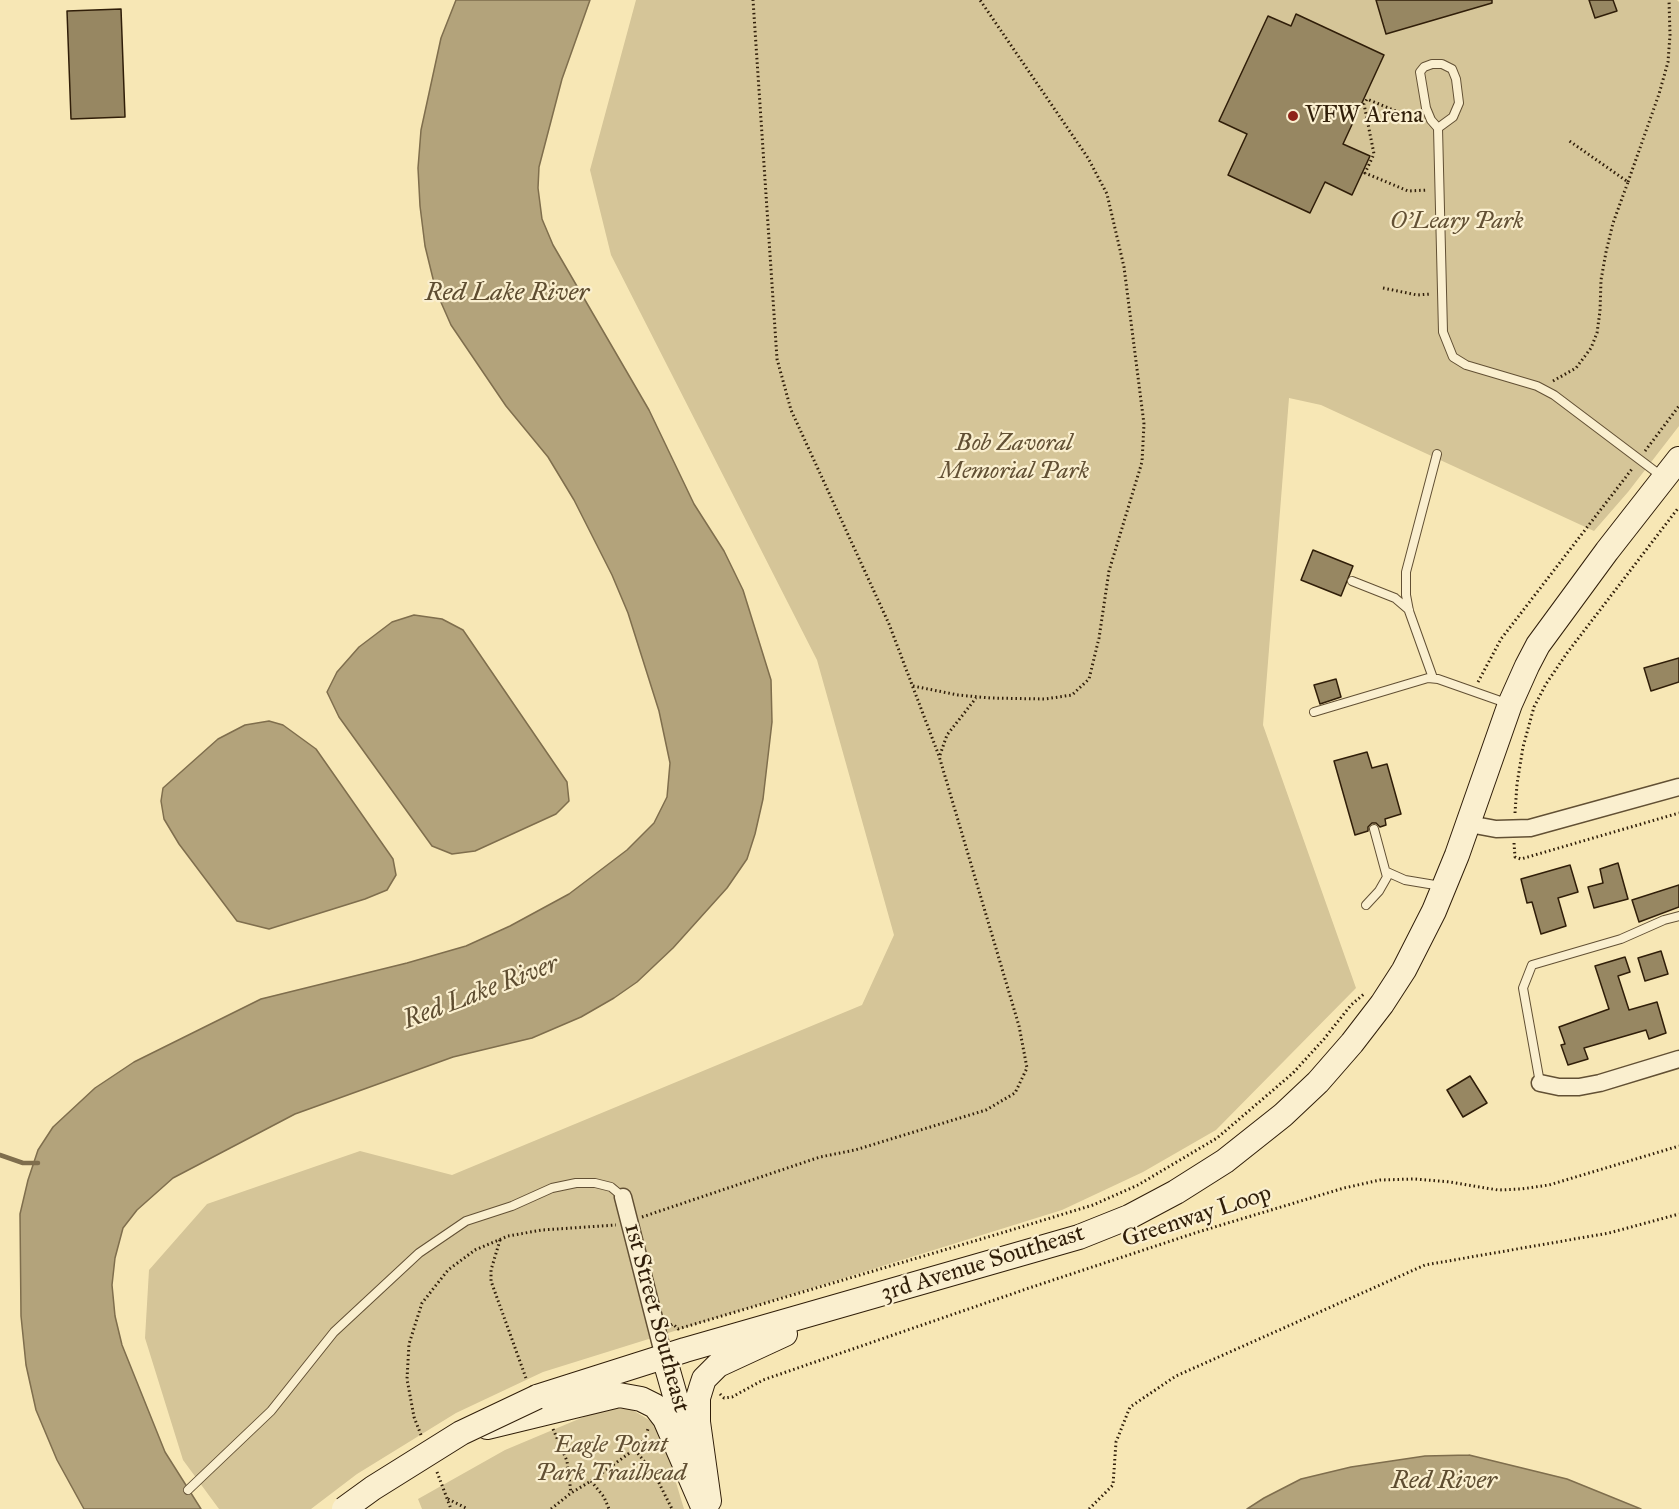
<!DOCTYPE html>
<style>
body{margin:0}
canvas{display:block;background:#f7e7b5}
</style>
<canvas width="1679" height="1509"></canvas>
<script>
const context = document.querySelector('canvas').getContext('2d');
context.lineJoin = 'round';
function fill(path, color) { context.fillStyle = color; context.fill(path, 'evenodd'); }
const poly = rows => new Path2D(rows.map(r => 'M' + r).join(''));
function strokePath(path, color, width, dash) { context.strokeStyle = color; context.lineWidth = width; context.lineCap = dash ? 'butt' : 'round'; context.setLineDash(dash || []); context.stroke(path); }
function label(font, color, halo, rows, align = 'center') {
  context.font = font + ' "IM FELL Great Primer",serif'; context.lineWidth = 4.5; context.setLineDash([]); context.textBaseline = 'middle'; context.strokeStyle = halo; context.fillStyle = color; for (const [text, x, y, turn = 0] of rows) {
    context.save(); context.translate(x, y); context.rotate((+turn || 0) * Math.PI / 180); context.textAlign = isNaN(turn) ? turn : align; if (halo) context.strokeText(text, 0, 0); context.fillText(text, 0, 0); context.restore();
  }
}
fill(poly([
 [636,0,1677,0,1679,2,1679,426,1628,492,1594,531,1321,405,1289,398,1263,725,1356,988,1216,1130,1143,1172,1062,1210,543,1372,456,1413,357,1474,311,1509,219,1509,183,1460,145,1338,149,1270,207,1204,360,1151,452,1175,862,1005,894,935,817,660,611,255,590,170],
 [605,1408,631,1409,659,1426,684,1509,422,1509,418,1499,505,1450]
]), '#d5c598');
const water = poly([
 [456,0,590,0,562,79,539,167,538,188,542,219,553,245,649,410,694,504,724,551,743,590,771,680,772,722,763,799,755,834,747,859,727,888,673,948,637,982,614,998,581,1017,532,1038,453,1057,295,1114,173,1178,137,1210,123,1228,115,1258,112,1285,115,1316,122,1345,165,1452,201,1509,84,1509,57,1460,36,1410,26,1365,21,1316,20,1214,28,1180,38,1150,53,1127,95,1088,134,1062,261,999,407,963,466,946,510,926,569,894,627,850,654,823,667,797,670,763,659,711,628,613,612,575,574,500,548,457,506,406,451,325,436,291,425,246,420,206,418,168,421,130,441,38,456,0],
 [414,615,442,619,463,630,567,782,569,801,556,814,475,851,452,854,432,846,339,717,327,692,337,672,359,647,392,622,414,615],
 [269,721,283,725,316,749,393,859,396,875,387,890,365,899,269,929,237,921,179,844,164,819,161,801,163,788,218,739,245,725,269,721],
 [1469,1455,1567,1479,1641,1509,1247,1509,1264,1498,1301,1479,1351,1467,1425,1456,1469,1455]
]);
fill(water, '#b3a37b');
strokePath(water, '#7f6e4d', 1.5);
strokePath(poly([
 [0,1155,23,1163,38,1163]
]), '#7f6e4d', 4.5);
const building = poly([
 [1376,0,1492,0,1492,3,1386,34,1376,0],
 [1589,0,1613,0,1617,11,1595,18,1589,0],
 [121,9,125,117,71,119,67,11,121,9],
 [1296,14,1384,55,1343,144,1370,156,1352,195,1325,182,1310,213,1228,175,1247,134,1219,121,1268,16,1291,26,1296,14],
 [1313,550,1353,566,1341,596,1301,580,1313,550],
 [1679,658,1679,682,1651,691,1644,668,1679,658],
 [1336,679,1341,697,1320,704,1314,685,1336,679],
 [1367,752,1372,768,1387,764,1401,814,1385,819,1386,825,1380,827,1376,823,1372,823,1368,827,1368,831,1355,835,1334,761,1367,752],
 [1618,863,1628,899,1594,908,1588,887,1603,883,1600,869,1618,863],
 [1570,865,1578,892,1558,898,1566,926,1541,934,1532,902,1527,903,1521,879,1570,865],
 [1679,885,1679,907,1639,922,1632,900,1679,885],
 [1661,951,1668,974,1645,981,1638,958,1661,951],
 [1625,957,1630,972,1618,976,1629,1010,1657,1002,1666,1033,1649,1039,1646,1030,1584,1048,1588,1059,1568,1065,1561,1045,1565,1044,1559,1027,1609,1009,1595,966,1625,957],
 [1470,1076,1487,1103,1463,1117,1447,1090,1470,1076]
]);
fill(building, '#978762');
strokePath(building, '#301e09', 1.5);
const lane = poly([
 [1438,128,1453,117,1459,103,1456,79,1452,69,1442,64,1432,64,1424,67,1420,72,1426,108,1431,120,1438,128,1443,332,1453,357,1466,365,1537,386,1554,395,1664,478],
 [1352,581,1395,598,1409,610],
 [1433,678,1409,611,1406,595,1406,572,1437,454],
 [1314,712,1428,678,1438,679,1509,704],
 [1387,872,1405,880,1441,886],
 [1366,905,1379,891,1387,877,1374,829],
 [1540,1083,1523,988,1532,965,1621,939,1664,920,1679,916],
 [188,1490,271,1411,334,1332,419,1253,466,1221,512,1206,552,1188,576,1183,595,1183,611,1187,623,1197]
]);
const street = poly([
 [1469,824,1496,829,1530,828,1679,787],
 [1540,1083,1559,1087,1579,1087,1600,1083,1679,1059],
 [623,1197,664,1357]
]);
const secondary = poly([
 [664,1357,688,1441],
 [537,1397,685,1350,1079,1237,1129,1217,1176,1192,1225,1161,1283,1115,1318,1082,1352,1043,1382,1004,1404,970,1434,911,1457,855,1510,704,1527,666,1538,645,1607,551,1679,459],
 [487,1427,619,1395,641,1399,655,1406,665,1419,704,1509],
 [709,1501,698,1422,698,1398,702,1385,704,1379,718,1365,785,1334]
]);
strokePath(lane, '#625034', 10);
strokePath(street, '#625034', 19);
strokePath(secondary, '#301e09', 26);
strokePath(poly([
 [1417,113,1405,115,1367,99,1364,104,1374,154,1365,173,1408,191,1428,190],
 [1628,182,1659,94,1668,62,1670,35,1669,0],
 [1383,288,1417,295,1431,294],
 [1553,381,1576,368,1591,348,1597,333,1600,311,1601,280,1606,252,1613,223,1628,182,1568,140],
 [1645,451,1679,406],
 [1478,682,1501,639,1632,469],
 [913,686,958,695,990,698,1045,699,1072,695,1089,679,1099,638,1109,571,1142,462,1144,424,1124,267,1107,194,1088,158,980,0],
 [940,755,947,735,976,698],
 [1515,813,1517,784,1523,747,1534,707,1546,684,1567,653,1679,507],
 [1514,843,1515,857,1521,859,1679,813],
 [642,1217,820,1157,855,1150,986,1110,1015,1093,1027,1068,1019,1026,939,756,889,624,791,410,777,359,753,0],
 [500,1240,491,1270,491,1281,527,1381],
 [671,1325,673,1324,678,1329,998,1234,1093,1205,1138,1185,1217,1138,1251,1109,1293,1073,1324,1039,1351,1005,1364,994],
 [720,1394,724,1398,732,1397,763,1380,1032,1287,1198,1232,1344,1188,1380,1180,1415,1179,1450,1182,1498,1190,1521,1189,1549,1185,1679,1146],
 [553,1429,567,1461,571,1493],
 [421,1435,414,1417,407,1379,409,1344,422,1303,448,1270,475,1250,508,1236,542,1230,616,1225],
 [635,1450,654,1473,672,1509],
 [437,1472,451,1509],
 [591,1481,604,1497,609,1509],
 [448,1499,468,1509],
 [551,1509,571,1493,591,1481,635,1449,645,1438,648,1429],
 [1089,1509,1113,1485,1116,1442,1130,1407,1176,1376,1425,1265,1609,1233,1679,1214]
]), '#301e09', 3, [1.5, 3]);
strokePath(lane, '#faefcf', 8);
strokePath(street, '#faefcf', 16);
strokePath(secondary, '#faefcf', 24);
const secondaryBridge = poly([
 [344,1509,373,1488,461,1433,537,1397]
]);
strokePath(secondaryBridge, '#301e09', 26, []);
strokePath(secondaryBridge, '#faefcf', 24);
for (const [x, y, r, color] of [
 [1293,116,6,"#8f2418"]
]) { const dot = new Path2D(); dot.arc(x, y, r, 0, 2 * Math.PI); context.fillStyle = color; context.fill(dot); strokePath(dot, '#faefcf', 2); }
label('24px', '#301e09', '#faefcf', [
 ["VFW Arena",1305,116]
], 'left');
label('italic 24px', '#625034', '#faefcf', [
 ["O'Leary Park",1457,222],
 ["Bob Zavoral",1014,444],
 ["Memorial Park",1014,472],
 ["Eagle Point",611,1446],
 ["Park Trailhead",611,1474]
]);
label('24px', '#301e09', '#faefcf', [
 ["Greenway Loop",1197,1217,-18],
 ["3rd Avenue Southeast",983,1264,-17],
 ["1st Street Southeast",656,1318,75]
]);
label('italic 26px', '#5e4d31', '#faefcf', [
 ["Red Lake River",507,294],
 ["Red Lake River",481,993,-21],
 ["Red River",1444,1482]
]);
</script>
